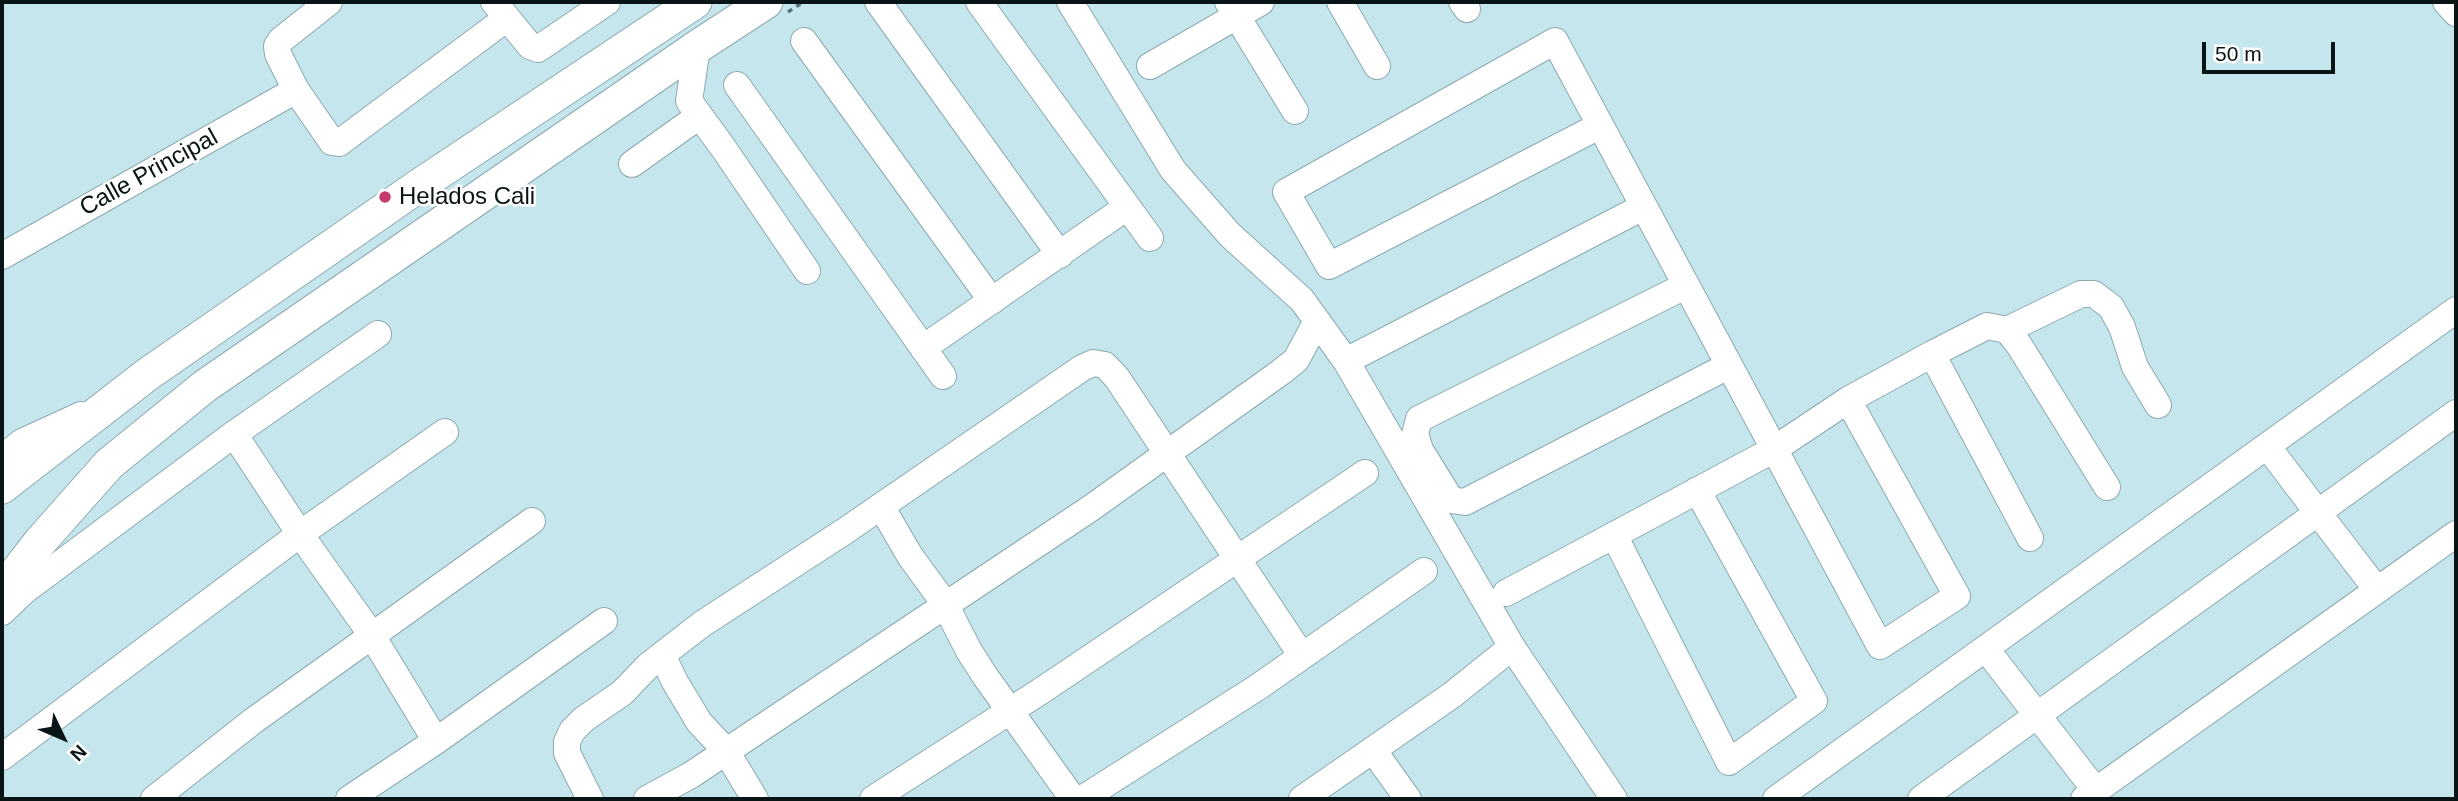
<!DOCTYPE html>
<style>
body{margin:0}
#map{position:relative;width:2458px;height:801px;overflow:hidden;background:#c6e6ed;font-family:Helvetica,sans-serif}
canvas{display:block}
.frame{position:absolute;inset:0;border:4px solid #081416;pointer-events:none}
.north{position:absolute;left:28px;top:703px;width:70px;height:70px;-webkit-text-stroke:5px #fff;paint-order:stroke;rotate:134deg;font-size:19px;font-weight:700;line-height:28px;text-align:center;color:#081416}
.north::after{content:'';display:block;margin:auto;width:24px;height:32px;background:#081416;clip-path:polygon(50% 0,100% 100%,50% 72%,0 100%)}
.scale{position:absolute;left:2202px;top:42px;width:133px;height:32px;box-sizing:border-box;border:4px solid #081416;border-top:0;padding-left:9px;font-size:21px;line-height:24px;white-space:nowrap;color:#081416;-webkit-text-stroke:5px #fff;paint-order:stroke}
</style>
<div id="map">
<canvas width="2458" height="801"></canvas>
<div class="frame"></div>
<div class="north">N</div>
<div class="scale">50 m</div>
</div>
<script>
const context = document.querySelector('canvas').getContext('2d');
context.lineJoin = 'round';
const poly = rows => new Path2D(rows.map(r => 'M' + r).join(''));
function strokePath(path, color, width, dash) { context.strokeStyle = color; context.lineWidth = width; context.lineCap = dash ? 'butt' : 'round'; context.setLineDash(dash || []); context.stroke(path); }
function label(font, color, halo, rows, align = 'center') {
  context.font = font + ' Helvetica,sans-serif'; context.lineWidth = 5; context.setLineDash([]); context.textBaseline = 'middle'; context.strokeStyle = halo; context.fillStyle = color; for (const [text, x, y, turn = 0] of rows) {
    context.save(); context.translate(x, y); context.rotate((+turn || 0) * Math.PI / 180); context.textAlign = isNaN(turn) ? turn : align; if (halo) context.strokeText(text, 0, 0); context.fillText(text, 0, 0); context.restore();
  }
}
const minor = poly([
 [329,2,281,40,277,46,278,54,296,90,332,142,339,143,507,18],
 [494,2,530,46,538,49,607,2],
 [878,2,1060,255],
 [979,2,1150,238],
 [1070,2,1173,170,1230,235,1302,300,1346,361,1512,647,1614,799],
 [1228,2,1295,111],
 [1340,2,1377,66],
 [1462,2,1467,9],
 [2446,2,2456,13],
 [804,41,992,301],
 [697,47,689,101,724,149,807,271],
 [1150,66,1261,2],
 [737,85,943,376],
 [1599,126,1329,266,1286,192,1555,41,1880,646,1957,596,1848,400],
 [632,164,699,116],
 [2,256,296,90],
 [1685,286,1419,419,1415,434,1420,450,1451,500,1465,502,1728,366],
 [2007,330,2081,294,2094,294,2111,307,2122,327,2135,367,2158,405],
 [923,348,1127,207],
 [1932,354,1987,326,2007,330,2019,345,2107,487],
 [1346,361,1643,207],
 [234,434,300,534,371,634,436,741],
 [2267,446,2377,590],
 [2,458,22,442,81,415],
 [881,506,910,556,945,604,969,651,985,676,1073,799],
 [1614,535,1729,762,1814,701,1697,490],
 [1506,593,1773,450,1848,400,1932,354,2030,538],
 [2,612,24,591,234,434,378,334],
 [1986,649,2096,791],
 [662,655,675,682,699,722,726,751,755,799],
 [1373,750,1408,799],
 [2,757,300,534,445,432],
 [154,799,253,721,532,521],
 [349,799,436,741,604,621],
 [590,799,567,753,567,742,572,731,584,719,622,693,649,665,702,624,845,531,1082,368,1093,363,1105,365,1117,378,1302,656],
 [647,799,691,775,1091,508,1281,372,1296,360,1317,321],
 [873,799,1041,691,1365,473],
 [1082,799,1258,687,1424,571],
 [1302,799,1452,695,1512,647],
 [1776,799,2456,310],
 [1921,799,2456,413],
 [2084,799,2456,534]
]);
const major = poly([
 [2,487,148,374,417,187,695,2],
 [2,591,39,543,109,464,205,386,697,47,766,2]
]);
strokePath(minor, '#8ba9b0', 28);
strokePath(major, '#8ba9b0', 35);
strokePath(poly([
 [788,12,803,2]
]), '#5f7479', 3.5, [5, 5]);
strokePath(minor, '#fff', 26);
strokePath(major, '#fff', 33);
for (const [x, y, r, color] of [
 [385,197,7,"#c53a6e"]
]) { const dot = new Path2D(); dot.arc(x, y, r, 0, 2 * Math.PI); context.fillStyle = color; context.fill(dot); strokePath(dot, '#fff', 2.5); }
label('24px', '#081416', '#fff', [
 ["Calle Principal",149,173,-29]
]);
label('24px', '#081416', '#fff', [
 ["Helados Cali",399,197]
], 'left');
</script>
